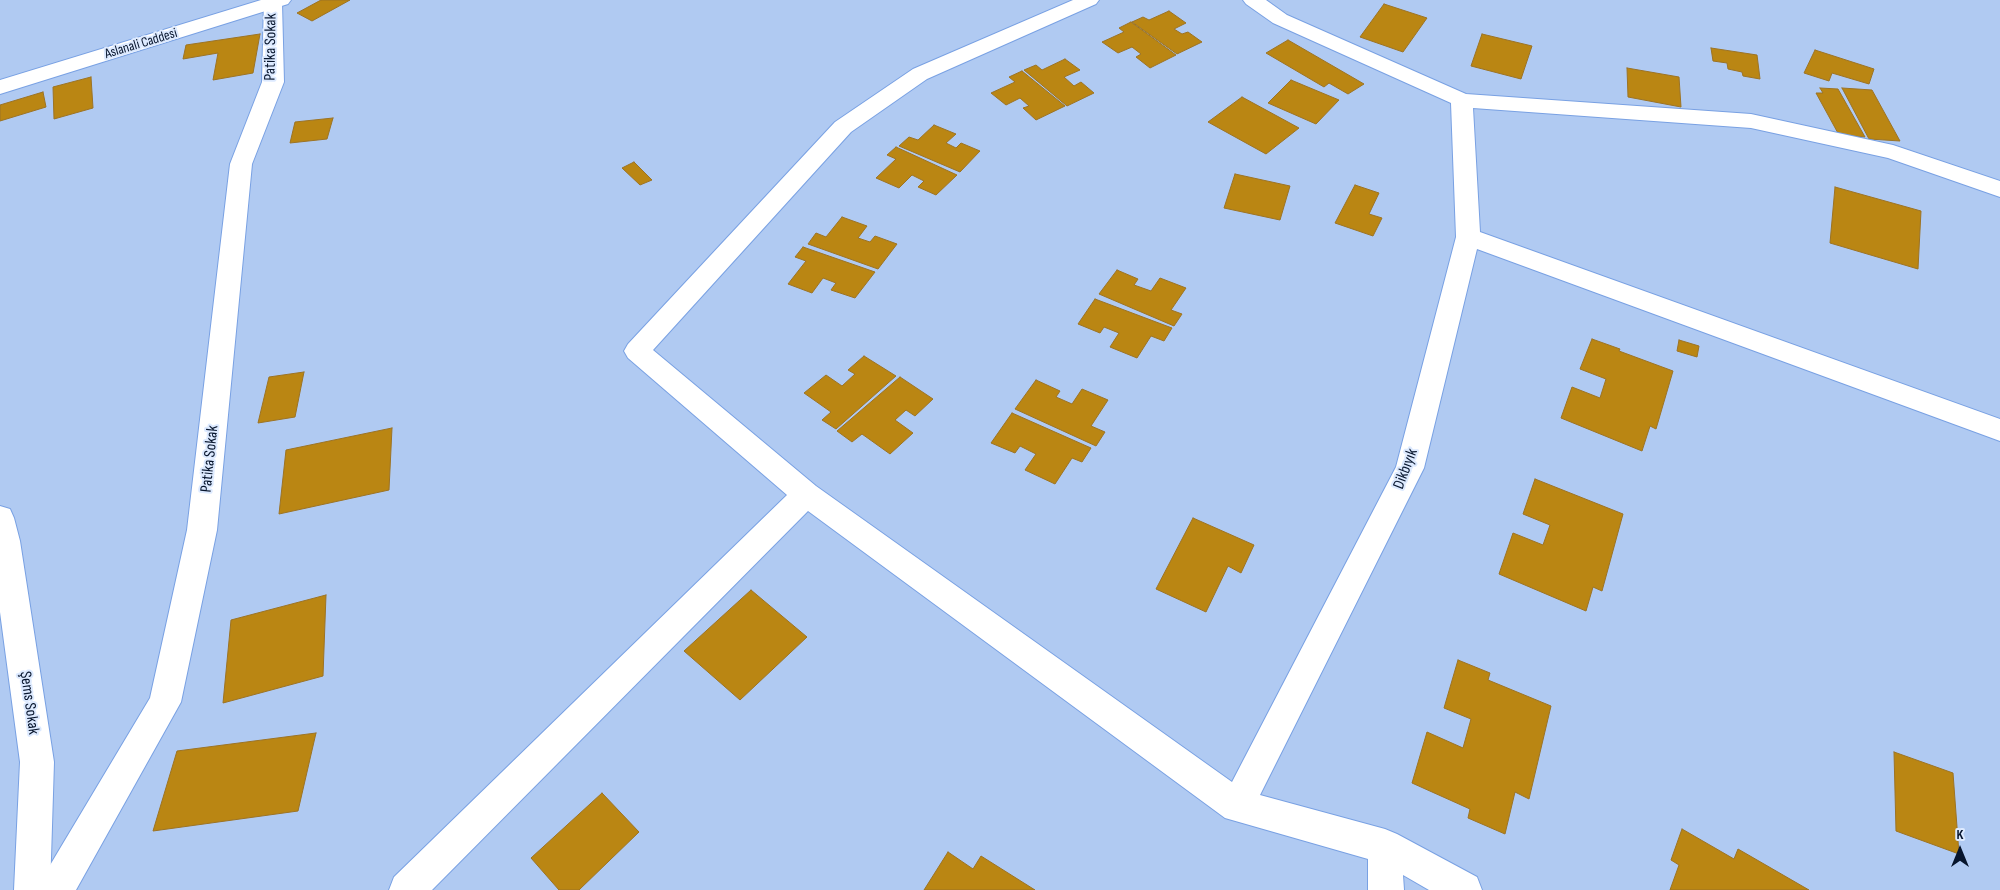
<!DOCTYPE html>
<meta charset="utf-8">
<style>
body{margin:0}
#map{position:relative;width:2000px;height:890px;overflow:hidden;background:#b0caf2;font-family:"Sofia Sans Condensed",sans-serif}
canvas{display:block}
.north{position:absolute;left:1935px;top:825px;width:50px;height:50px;-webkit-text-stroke:4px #ddeaff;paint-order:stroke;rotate:0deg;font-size:14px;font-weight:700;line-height:20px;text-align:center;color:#07152d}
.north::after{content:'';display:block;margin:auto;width:18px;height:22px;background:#07152d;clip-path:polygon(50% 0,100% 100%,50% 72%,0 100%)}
</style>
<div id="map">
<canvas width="2000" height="890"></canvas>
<div class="north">K</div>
</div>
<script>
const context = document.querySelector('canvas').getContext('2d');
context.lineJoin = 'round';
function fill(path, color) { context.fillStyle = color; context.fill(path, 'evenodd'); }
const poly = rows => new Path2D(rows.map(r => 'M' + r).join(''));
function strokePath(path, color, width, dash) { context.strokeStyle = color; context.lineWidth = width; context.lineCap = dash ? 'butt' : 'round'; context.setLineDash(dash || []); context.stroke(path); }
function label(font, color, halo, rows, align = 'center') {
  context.font = font + ' "Sofia Sans Condensed",sans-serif'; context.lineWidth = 4; context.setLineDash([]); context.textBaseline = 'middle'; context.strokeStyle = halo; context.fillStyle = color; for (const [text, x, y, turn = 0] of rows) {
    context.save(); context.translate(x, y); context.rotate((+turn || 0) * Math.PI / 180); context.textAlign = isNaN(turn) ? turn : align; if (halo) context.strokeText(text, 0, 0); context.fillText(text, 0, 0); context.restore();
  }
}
const building = poly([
 [321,0,350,0,312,21,297,13,321,0],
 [1384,4,1427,18,1403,52,1360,37,1384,4],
 [1169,11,1186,23,1174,29,1182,34,1188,32,1202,42,1177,54,1132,22,1143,17,1149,20,1169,11],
 [1131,22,1176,55,1150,68,1136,57,1141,54,1132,47,1118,53,1102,42,1124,32,1119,28,1131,22],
 [260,34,253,73,213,80,218,53,183,59,186,45,260,34],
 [1482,34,1532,46,1521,79,1471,66,1482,34],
 [1288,40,1364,84,1348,94,1329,83,1324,87,1266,53,1288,40],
 [1711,48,1757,55,1760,79,1743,76,1742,72,1728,69,1727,63,1713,61,1711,48],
 [1815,50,1874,69,1869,84,1832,73,1829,81,1804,73,1815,50],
 [1065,59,1080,70,1064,77,1074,86,1081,82,1094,93,1067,106,1024,70,1036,65,1042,70,1065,59],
 [1627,68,1679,77,1681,107,1628,97,1627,68],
 [1022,71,1065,106,1036,120,1023,108,1029,106,1020,98,1006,105,991,93,1015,82,1009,77,1022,71],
 [91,77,93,108,54,119,53,87,91,77],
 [1291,80,1339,100,1316,124,1268,103,1291,80],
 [1820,88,1838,89,1865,137,1839,135,1816,93,1823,93,1820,88],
 [1842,88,1872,90,1900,141,1869,139,1842,88],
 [43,92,46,107,0,121,0,105,43,92],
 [1242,97,1299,128,1266,154,1208,122,1242,97],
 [333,118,327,139,290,143,295,122,333,118],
 [934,125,956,134,946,143,956,148,961,143,980,151,960,172,899,146,909,137,918,140,934,125],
 [896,147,957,175,936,195,918,187,924,181,912,175,899,188,876,178,896,159,887,155,896,147],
 [634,162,652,180,640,185,622,168,634,162],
 [1235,174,1290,186,1280,220,1224,208,1235,174],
 [1355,185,1379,193,1369,214,1382,218,1373,236,1335,223,1355,185],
 [1835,187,1921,211,1918,269,1830,243,1835,187],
 [842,217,867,226,858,238,870,242,875,236,897,244,878,269,808,244,816,233,826,237,842,217],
 [803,247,875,272,855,298,831,290,836,283,823,278,812,293,788,284,806,261,795,257,803,247],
 [1117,270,1138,279,1134,285,1151,291,1160,278,1186,288,1171,310,1182,314,1174,326,1099,294,1117,270],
 [1095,299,1172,328,1164,341,1151,336,1137,358,1110,347,1119,333,1104,327,1100,333,1078,324,1095,299],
 [1592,339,1620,349,1619,351,1673,371,1656,429,1650,426,1642,451,1561,418,1572,387,1600,398,1606,379,1580,369,1592,339],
 [1679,340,1699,346,1697,357,1677,351,1679,340],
 [864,356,896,376,836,429,822,420,831,412,804,393,826,375,842,386,855,374,848,370,864,356],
 [304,372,295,417,258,423,269,377,304,372],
 [900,377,933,399,915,416,906,410,895,420,913,433,890,454,862,434,852,442,837,431,900,377],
 [1036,380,1060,391,1056,397,1072,404,1082,389,1108,400,1091,426,1105,432,1096,446,1015,409,1036,380],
 [1012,413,1091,448,1082,462,1072,458,1055,484,1025,470,1036,454,1020,446,1015,453,991,443,1012,413],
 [392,428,389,490,279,514,286,450,392,428],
 [1535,479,1623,514,1602,591,1593,587,1586,611,1499,574,1513,533,1543,545,1550,525,1523,514,1535,479],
 [1193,518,1254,545,1241,573,1228,566,1206,612,1156,589,1193,518],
 [751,590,807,637,740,700,684,651,751,590],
 [326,595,323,676,223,703,231,620,326,595],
 [1458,660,1490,673,1488,680,1551,706,1529,799,1515,792,1505,834,1468,818,1470,809,1412,783,1427,732,1463,748,1471,719,1444,708,1458,660],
 [316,733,298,811,153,831,177,751,316,733],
 [1894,752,1953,773,1959,854,1896,831,1894,752],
 [602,793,639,832,579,890,559,890,531,858,602,793],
 [1682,829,1734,859,1738,849,1809,890,1670,890,1679,865,1671,860,1682,829],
 [948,852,973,869,981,856,1035,890,924,890,948,852]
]);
fill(building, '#ba8613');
strokePath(building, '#9c7324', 1);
const street = poly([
 [264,0,284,0,282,3,284,82,252,164,217,530,181,702,76,890,38,890,43,877,150,698,187,530,230,164,262,82,264,0],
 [1073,0,1099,0,1096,4,927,79,851,132,653,350,816,486,1232,782,1396,467,1456,237,1451,103,1273,23,1246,4,1243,0,1266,0,1287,15,1466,94,1751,114,1893,145,2000,181,2000,197,1888,158,1751,128,1473,108,1480,232,2000,419,2000,441,1477,249,1424,468,1260,795,1385,829,1397,834,1477,877,1482,890,1429,890,1403,875,1404,890,1368,890,1368,859,1225,818,808,511,432,890,389,890,394,877,787,495,628,358,624,351,628,344,835,122,913,69,1073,0]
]);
const secondary = poly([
 [261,0,291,0,288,4,0,94,0,80,261,0],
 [0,506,10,509,14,518,20,541,54,762,50,890,14,890,20,762,0,612,0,506]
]);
strokePath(street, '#79a1e3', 2);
strokePath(secondary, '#79a1e3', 2);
fill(street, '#fff');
fill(secondary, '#fff');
label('14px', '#07152d', '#ddeaff', [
 ["Aslanali Caddesi",141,44,-17]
]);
label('16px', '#07152d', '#ddeaff', [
 ["Patika Sokak",271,47,-89],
 ["Patika Sokak",210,459,-84],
 ["Dikbıyık",1406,469,-69],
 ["Şems Sokak",29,703,82]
]);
</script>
